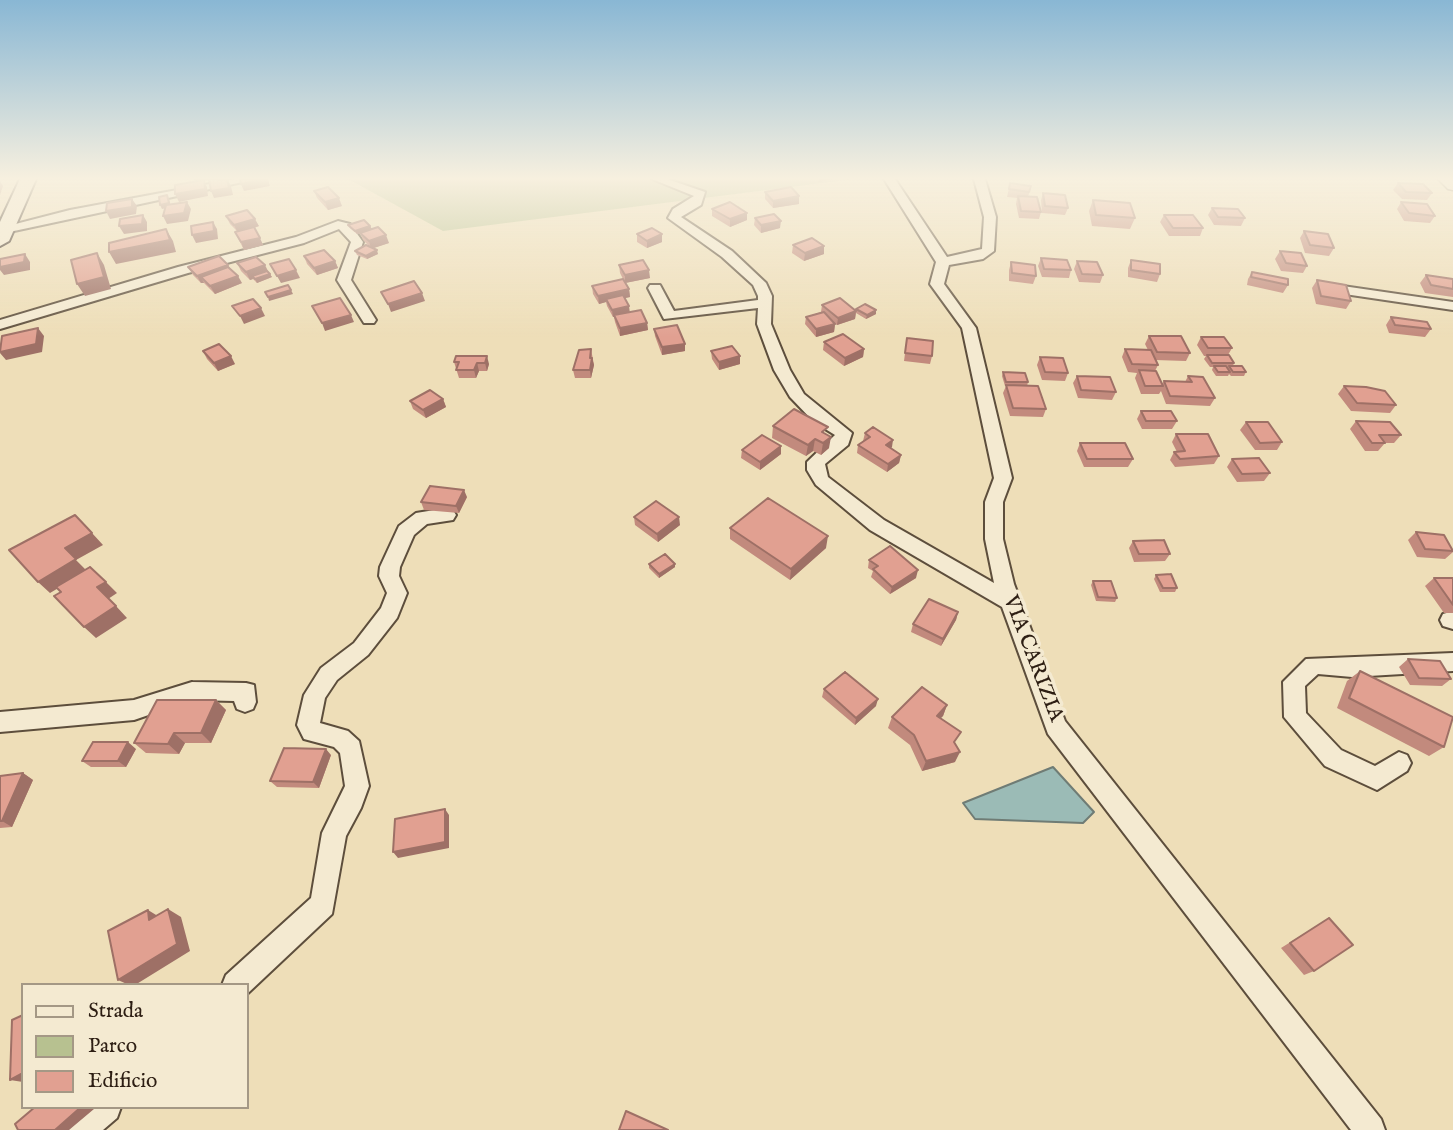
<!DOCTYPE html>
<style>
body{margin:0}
#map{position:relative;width:1453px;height:1130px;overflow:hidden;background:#eedeb8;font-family:"IM FELL English",serif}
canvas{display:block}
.legend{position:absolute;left:21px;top:983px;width:228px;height:126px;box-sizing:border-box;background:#f4ead1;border:2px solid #a49885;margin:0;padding:9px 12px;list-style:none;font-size:21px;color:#2d1e13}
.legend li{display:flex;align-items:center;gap:14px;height:35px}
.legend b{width:35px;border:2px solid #a49885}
</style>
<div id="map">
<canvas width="1453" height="1130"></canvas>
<ul class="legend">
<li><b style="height:9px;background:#f4ead1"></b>Strada</li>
<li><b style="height:19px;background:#b7c190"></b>Parco</li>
<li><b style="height:19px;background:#e1a091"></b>Edificio</li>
</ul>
</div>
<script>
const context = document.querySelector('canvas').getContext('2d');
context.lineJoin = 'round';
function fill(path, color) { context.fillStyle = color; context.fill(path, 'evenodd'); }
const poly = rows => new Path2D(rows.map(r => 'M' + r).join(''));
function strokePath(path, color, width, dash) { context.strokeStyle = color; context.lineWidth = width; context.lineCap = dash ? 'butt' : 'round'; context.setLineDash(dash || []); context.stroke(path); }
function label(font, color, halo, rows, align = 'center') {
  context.font = font + ' "IM FELL English",serif'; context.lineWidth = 7; context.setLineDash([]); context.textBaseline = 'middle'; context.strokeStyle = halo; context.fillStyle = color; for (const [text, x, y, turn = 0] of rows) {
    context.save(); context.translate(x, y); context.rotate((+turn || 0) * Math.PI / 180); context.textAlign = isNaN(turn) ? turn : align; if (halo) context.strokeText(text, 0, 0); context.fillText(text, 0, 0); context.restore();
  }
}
fill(poly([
 [348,179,854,179,443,231]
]), '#b7c190');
const water = poly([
 [1053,767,1094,812,1083,823,975,819,963,803,1053,767]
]);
fill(water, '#9bbbb6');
strokePath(water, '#6f7c75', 2);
const minor = poly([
 [236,179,252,180,0,234,0,228,70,210,236,179],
 [652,179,667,179,705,192,701,205,681,217,732,251,766,283,772,296,771,324,790,370,804,394,852,433,848,445,825,464,828,477,884,520,994,583,985,539,985,502,994,478,962,328,930,284,936,262,884,179,895,179,947,257,982,249,984,217,974,179,985,179,996,217,994,251,983,259,949,265,944,284,976,328,1012,478,1003,502,1003,539,1014,584,1065,721,1381,1119,1385,1130,1351,1130,1048,734,1002,607,870,530,816,485,807,470,807,462,835,435,814,422,790,397,774,370,757,324,758,308,664,319,648,288,650,285,660,285,674,311,758,300,758,296,753,285,722,257,668,218,673,209,694,196,652,179],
 [338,221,350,224,363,242,351,280,376,320,374,323,364,323,337,280,351,242,339,229,304,243,188,273,0,329,0,320,178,267,296,237,338,221],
 [1329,284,1453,302,1453,310,1324,291,1322,288,1329,284],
 [447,508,453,510,456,515,453,520,427,524,414,535,400,567,399,576,407,593,397,618,368,655,337,680,325,698,320,723,348,731,359,741,369,786,361,808,346,836,332,914,247,994,247,985,222,985,226,975,311,898,322,833,345,786,340,753,334,747,304,739,297,725,304,695,321,668,354,643,381,608,387,593,379,576,380,567,399,526,416,513,447,508],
 [1450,612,1453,613,1453,629,1443,626,1440,620,1443,614,1450,612],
 [1453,653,1453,671,1352,677,1318,674,1305,686,1306,713,1341,750,1375,766,1399,752,1407,755,1411,763,1407,771,1377,790,1325,766,1284,717,1283,682,1306,659,1453,653],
 [192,682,246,683,254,685,256,702,253,709,245,712,237,709,234,701,192,700,134,720,0,732,0,712,134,700,192,682],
 [83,1107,121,1107,117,1118,103,1130,66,1130,70,1119,83,1107]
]);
const tertiary = poly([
 [1438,179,1453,179,1453,190,1448,189,1438,179]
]);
const secondary = poly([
 [20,179,36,179,9,241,0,246,0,222,20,179]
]);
strokePath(minor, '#5d4e3c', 4);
strokePath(tertiary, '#5d4e3c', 3);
strokePath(secondary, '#2d1e13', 4);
fill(minor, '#f4ead1');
fill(tertiary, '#f4ead1');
fill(secondary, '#f4ead1');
fill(poly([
 [1010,183,1031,186,1028,197,1041,212,1039,219,1019,218,1016,204,1017,198,1007,197],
 [1398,183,1432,193,1427,200,1402,199,1393,190],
 [314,191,342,206,328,210,317,198],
 [765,192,799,196,799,204,773,208,765,199],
 [1043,193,1068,208,1065,215,1042,213,1041,200],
 [1093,200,1135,218,1130,229,1092,226,1089,211],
 [1401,202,1435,216,1430,223,1404,221,1397,209],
 [1212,208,1245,218,1241,226,1214,225,1208,215],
 [712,209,747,220,730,227,712,216],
 [1164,215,1203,228,1200,236,1169,236,1160,222],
 [226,216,259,226,254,228,263,245,244,250,235,232,237,231,230,224],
 [755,218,780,228,761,233,754,225],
 [348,225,370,226,372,229,389,243,373,248,378,254,367,259,357,255,355,251,369,246,363,240,360,233,357,234,350,228],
 [1304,231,1334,248,1329,256,1305,253,1300,238],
 [637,234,662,242,647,248,637,242],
 [793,245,824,246,824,254,804,261,792,253],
 [1280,251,1307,266,1303,273,1281,271,1275,259],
 [304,256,335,261,338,268,317,275,307,264],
 [1041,258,1071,270,1069,278,1042,277,1038,266],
 [1131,260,1160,274,1157,282,1128,277,1128,268],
 [1077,261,1103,275,1100,283,1079,282,1074,269],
 [1011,262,1036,276,1033,284,1009,281,1009,270],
 [237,263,268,272,272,277,257,283,253,279,250,280,241,271],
 [619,265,650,278,625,283,620,273],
 [188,267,242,283,215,294,204,283,201,283,193,275],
 [1252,272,1288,285,1283,293,1247,285,1248,279],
 [1426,275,1453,279,1453,297,1425,293,1420,283],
 [1317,280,1351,301,1346,309,1316,304,1312,288],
 [592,286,629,289,630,297,624,298,629,306,629,312,647,323,648,330,620,336,615,322,614,317,613,317,607,306,606,302,599,304,593,294],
 [822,305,855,310,856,309,876,310,876,314,866,319,856,313,855,319,837,325,835,324,834,332,816,337,805,324,806,317,821,312],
 [1391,317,1431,329,1425,337,1389,333,1386,325],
 [654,329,685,344,685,351,662,355,655,336],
 [1149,336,1190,353,1186,361,1155,360,1158,365,1155,371,1162,384,1164,381,1185,382,1188,376,1215,398,1210,406,1166,404,1161,391,1159,394,1141,394,1135,378,1137,373,1128,372,1122,357,1125,349,1148,350,1145,344],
 [1201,337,1232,348,1228,355,1234,363,1233,366,1246,372,1244,376,1231,376,1229,374,1228,376,1216,376,1212,370,1213,367,1210,367,1204,359,1206,356,1204,356,1197,345],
 [907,338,932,356,930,364,904,361],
 [824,342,864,349,863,357,844,366,823,350],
 [591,349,594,365,591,378,575,378,573,370],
 [203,351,235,364,218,371,207,359],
 [711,351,740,356,740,364,719,370,712,359],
 [456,356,489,364,487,371,479,371,476,378,459,378,454,362],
 [1040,357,1068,373,1065,381,1042,380,1037,365],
 [1003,372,1028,382,1027,386,1046,409,1043,417,1010,416,1003,393,1006,386,1005,386,1002,376],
 [1077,376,1116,392,1112,400,1078,398,1073,383],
 [1344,386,1396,405,1390,413,1351,411,1338,394],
 [443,399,446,407,426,418,413,409,410,401],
 [1141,411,1177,421,1172,429,1142,429,1137,419],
 [1356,421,1401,435,1394,443,1385,443,1378,451,1365,451,1350,429],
 [1246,422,1282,442,1277,450,1255,450,1240,430],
 [773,426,827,435,829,448,821,455,813,451,806,456,772,438],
 [865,433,892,447,891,448,901,455,899,463,887,472,857,453,858,445,863,441],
 [1176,434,1219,456,1214,464,1175,467,1170,460,1174,452,1177,452,1172,442],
 [1080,443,1133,459,1128,467,1084,467,1077,451],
 [781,446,781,454,760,470,741,458,742,450],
 [1232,459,1270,473,1264,481,1237,482,1227,467],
 [467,497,459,513,424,510,421,502],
 [634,517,680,525,658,542,635,525],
 [730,528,826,548,790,580,730,539],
 [1416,532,1453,550,1453,552,1445,559,1417,557,1408,540],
 [1133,541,1170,554,1165,561,1134,562,1129,548],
 [869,560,916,578,890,594,871,577,873,571,868,568],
 [649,564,675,564,675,567,659,578,649,568],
 [1156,575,1177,588,1175,592,1160,592,1154,579],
 [1434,578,1453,578,1453,613,1444,613,1425,586],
 [1093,581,1117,598,1115,602,1096,601,1091,585],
 [958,612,956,620,941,646,911,632,913,624],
 [1408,659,1451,679,1442,686,1410,685,1399,667],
 [1360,671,1444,747,1429,756,1337,708,1347,681],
 [824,689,876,706,855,725,822,697],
 [216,700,226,710,211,743,185,743,179,754,146,753,134,743],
 [947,705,943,716,940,718,955,744,955,762,922,771,910,745,888,728,892,717],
 [136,749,126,767,91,767,82,761],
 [331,755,319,788,277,787,270,781],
 [23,773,33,780,12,827,0,828,0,776],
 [1329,918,1314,971,1304,975,1281,948]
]), '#c28a7d');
fill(poly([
 [194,179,217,179,204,181,207,187,208,196,179,202,175,194,196,183],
 [227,179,231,186,233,195,214,198,211,191],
 [268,179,270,186,244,191,241,184],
 [819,179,834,179,818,182],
 [0,181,3,186,0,195],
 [167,195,169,199,171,207,162,209,160,205],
 [799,196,799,204,773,208,773,201],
 [339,198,342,206,328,210,325,202],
 [132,199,137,206,136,214,110,219,106,211],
 [187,202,191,209,188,221,167,224,163,216],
 [747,213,747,220,730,227,730,219],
 [143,215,147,222,147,231,124,234,119,226],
 [255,219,259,226,238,233,234,225],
 [781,221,780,228,761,233,761,225],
 [213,222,217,229,218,239,196,243,192,235],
 [370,226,372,229,357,234,355,231],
 [166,229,173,241,176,252,116,264,109,252],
 [662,234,662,242,647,248,647,241],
 [386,235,389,243,371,249,369,241],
 [260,238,263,245,244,250,241,242],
 [824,246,824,254,804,261,805,253],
 [377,250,378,254,367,259,366,256],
 [97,253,104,265,111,289,85,296,77,284],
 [25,254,30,262,30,270,4,275,0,270,0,267],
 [335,261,338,268,317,275,314,268],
 [228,265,232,272,201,277,204,283,201,283,197,276],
 [265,265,269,273,252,276,253,279,250,280,246,272],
 [296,270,300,278,281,283,277,276],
 [649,270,650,278,625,283,625,275],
 [270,274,272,277,257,283,255,279],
 [238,276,242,283,215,294,210,286],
 [629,289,630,297,608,302,606,299,606,302,599,304,598,296],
 [291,290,293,294,269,301,268,297],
 [422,293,425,301,391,312,388,304],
 [629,306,630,314,613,317,612,310],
 [261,308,265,316,244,324,240,316],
 [876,310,876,314,866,319,867,315],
 [856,311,855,319,837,325,838,318],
 [351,315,354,322,325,331,322,323],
 [647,323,648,330,620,336,620,328],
 [835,324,834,332,816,337,816,329],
 [38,328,44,336,42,352,6,360,0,353],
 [685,344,685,351,662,355,662,347],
 [864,349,863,357,844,366,845,358],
 [231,356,235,364,218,371,214,363],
 [487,356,489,364,487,371,485,363],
 [740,356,740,364,719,370,719,362],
 [592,358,594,365,591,378,590,370],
 [477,363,479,371,476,378,474,370],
 [443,399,446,407,426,418,423,410],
 [831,437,829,448,821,455,823,443],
 [815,439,813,451,806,456,808,445],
 [893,440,892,447,884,453,886,445],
 [781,446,781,454,760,470,760,462],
 [901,455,899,463,887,472,888,464],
 [464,490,467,497,459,513,456,506],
 [679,517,680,525,658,542,657,534],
 [92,533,103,545,76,560,87,571,50,593,38,582,65,548],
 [828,536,826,548,790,580,791,569],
 [675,564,675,567,659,578,659,574],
 [918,570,916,578,890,594,892,587],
 [106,582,117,593,108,599,97,587],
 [116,606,127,618,96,638,84,627],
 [958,612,956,620,941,646,943,639],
 [878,699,876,706,855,725,856,718],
 [216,700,226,710,211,743,201,733],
 [947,705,943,716,933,726,937,716],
 [174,733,185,743,179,754,168,744],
 [128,742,136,749,126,767,118,761],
 [326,749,331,755,319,788,313,782],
 [960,752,955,762,922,771,926,761],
 [23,773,33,780,12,827,2,821],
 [445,809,449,815,449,848,398,858,393,852],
 [168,909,181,917,190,951,135,985,129,985,118,980],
 [148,910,161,918,149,920],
 [23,1073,23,1082,10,1080],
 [81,1107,93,1107,94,1109,69,1130,55,1130]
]), '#9e7066');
const building = poly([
 [209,179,219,179,219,180,227,179,229,188,211,191,209,179],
 [240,179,266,179,241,184,240,179],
 [204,180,205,189,175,194,175,185,204,180],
 [1010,183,1031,186,1029,192,1009,189,1010,183],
 [1398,183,1423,184,1432,193,1406,192,1398,183],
 [328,187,339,198,325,202,314,191,328,187],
 [791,187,799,196,773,201,765,192,791,187],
 [1043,193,1065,195,1068,208,1045,206,1043,193],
 [167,195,169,203,160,205,159,197,167,195],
 [1018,196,1037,197,1041,212,1021,211,1018,196],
 [132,199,132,207,106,211,107,203,132,199],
 [1093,200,1130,203,1135,218,1096,215,1093,200],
 [187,202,184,213,163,216,166,205,187,202],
 [730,202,747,213,730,219,712,209,730,202],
 [1401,202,1427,204,1435,216,1409,213,1401,202],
 [1212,208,1238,209,1245,218,1218,217,1212,208],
 [247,210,255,219,234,225,226,216,247,210],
 [774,214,781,221,761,225,755,218,774,214],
 [143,215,142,224,119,226,120,219,143,215],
 [1164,215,1193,215,1203,228,1173,228,1164,215],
 [364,220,370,226,355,231,348,225,364,220],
 [213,222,214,231,192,235,191,226,213,222],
 [254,227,260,238,241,242,235,232,254,227],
 [378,227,386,235,369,241,360,233,378,227],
 [652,228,662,234,647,241,637,234,652,228],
 [166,229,170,240,109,252,109,243,166,229],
 [1304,231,1328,234,1334,248,1310,245,1304,231],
 [812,238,824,246,805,253,793,245,812,238],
 [366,245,377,250,366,256,355,251,366,245],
 [324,250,335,261,314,268,304,256,324,250],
 [1280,251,1301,253,1307,266,1286,263,1280,251],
 [97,253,104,277,77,284,71,260,97,253],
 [25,254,24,262,0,267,0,259,25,254],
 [219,256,228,265,197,276,188,267,219,256],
 [256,257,265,265,246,272,237,263,256,257],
 [1041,258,1067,260,1071,270,1044,269,1041,258],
 [289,259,296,270,277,276,270,264,289,259],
 [643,260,649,270,625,275,619,265,643,260],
 [1131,260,1160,264,1160,274,1131,270,1131,260],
 [1077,261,1097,262,1103,275,1082,274,1077,261],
 [1011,262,1035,265,1036,276,1012,273,1011,262],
 [228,267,238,276,210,286,201,277,228,267],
 [267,271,270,274,255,279,252,276,267,271],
 [1252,272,1288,279,1288,285,1251,277,1252,272],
 [1426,275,1453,279,1453,289,1431,285,1426,275],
 [623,279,629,289,598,296,592,286,623,279],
 [1317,280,1346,285,1351,301,1321,296,1317,280],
 [414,281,422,293,388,304,381,292,414,281],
 [288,285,291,290,268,297,265,292,288,285],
 [623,295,629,306,612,310,606,299,623,295],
 [340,298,351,315,322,323,312,306,340,298],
 [840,298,856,311,838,318,822,305,840,298],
 [253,299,261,308,240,316,232,306,253,299],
 [865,304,876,310,867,315,856,309,865,304],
 [641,310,647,323,620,328,614,315,641,310],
 [824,312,835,324,816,329,806,317,824,312],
 [1391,317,1427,322,1431,329,1395,325,1391,317],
 [677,325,685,344,662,347,654,329,677,325],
 [38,328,36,344,0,352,2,336,38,328],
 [843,334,864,349,845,358,824,342,843,334],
 [1149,336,1181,336,1190,353,1157,352,1149,336],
 [1201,337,1224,337,1232,348,1208,348,1201,337],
 [907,338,933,341,932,356,905,353,907,338],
 [219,344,231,356,214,363,203,351,219,344],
 [732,346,740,356,719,362,711,351,732,346],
 [591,349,590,358,592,358,590,370,573,370,579,350,591,349],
 [1125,349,1151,350,1158,365,1132,364,1125,349],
 [1207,355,1229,355,1234,363,1212,363,1207,355],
 [456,356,487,356,485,363,477,363,474,370,456,370,459,362,454,362,456,356],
 [1040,357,1063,358,1068,373,1045,372,1040,357],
 [1214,366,1226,366,1230,372,1218,372,1214,366],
 [1229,366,1242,366,1246,372,1233,372,1229,366],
 [1139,370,1156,371,1163,386,1145,386,1139,370],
 [1003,372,1025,373,1028,382,1006,382,1003,372],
 [1077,376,1110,377,1116,392,1081,390,1077,376],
 [1188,376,1203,377,1215,398,1170,396,1164,381,1192,382,1188,376],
 [1006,385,1038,386,1046,409,1013,408,1006,385],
 [1344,386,1366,387,1385,391,1396,405,1357,403,1344,386],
 [430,390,443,399,423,410,410,401,430,390],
 [794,409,828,427,822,432,831,437,823,443,815,439,808,445,773,426,794,409],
 [1141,411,1171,411,1177,421,1146,421,1141,411],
 [1356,421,1390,422,1401,435,1379,435,1385,443,1372,443,1356,421],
 [1246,422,1268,422,1282,442,1260,443,1246,422],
 [873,427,893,440,886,445,901,455,888,464,858,445,870,437,865,433,873,427],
 [1176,434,1208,434,1219,456,1180,459,1174,452,1185,451,1176,434],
 [762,435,781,446,760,462,742,450,762,435],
 [1080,443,1125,443,1133,459,1087,459,1080,443],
 [1259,458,1270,473,1242,474,1232,459,1259,458],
 [430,486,464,490,456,506,421,502,430,486],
 [768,498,828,536,791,569,730,528,768,498],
 [656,501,679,517,657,534,634,517,656,501],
 [75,515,92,533,65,548,76,559,38,582,9,550,75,515],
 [1416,532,1444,535,1453,551,1425,549,1416,532],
 [1164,540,1170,554,1139,554,1133,541,1164,540],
 [890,546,918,570,892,587,873,569,878,566,869,560,890,546],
 [665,554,675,564,659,574,649,564,665,554],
 [90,567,106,582,97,587,116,606,84,627,54,596,61,592,56,587,90,567],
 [1171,574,1177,588,1163,588,1156,575,1171,574],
 [1434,578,1453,578,1453,605,1434,578],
 [1093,581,1111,581,1117,598,1098,597,1093,581],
 [929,599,958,612,943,639,913,624,929,599],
 [1408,659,1440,661,1451,679,1419,678,1408,659],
 [1360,671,1453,717,1444,747,1349,698,1360,671],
 [845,672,878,699,856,718,824,689,845,672],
 [922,687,947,705,937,716,961,732,954,742,960,752,926,761,914,735,892,717,922,687],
 [157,700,216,700,201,733,174,733,168,744,134,743,157,700],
 [93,742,128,742,118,761,82,761,93,742],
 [284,748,326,749,313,782,270,781,284,748],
 [23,773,2,821,0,821,0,776,23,773],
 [445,809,445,842,393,852,395,819,445,809],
 [168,909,177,944,118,980,108,931,148,910,149,920,168,909],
 [1329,918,1353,945,1314,971,1290,943,1329,918],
 [23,1015,23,1073,10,1080,12,1020,23,1015],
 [35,1107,81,1107,55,1130,18,1130,15,1124,35,1107],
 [626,1111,668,1130,619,1130,626,1111]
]);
fill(building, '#e1a091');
strokePath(building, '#9e7066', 2);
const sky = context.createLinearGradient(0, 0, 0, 337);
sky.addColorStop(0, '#89b7d4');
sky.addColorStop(0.53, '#f7f0df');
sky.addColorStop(1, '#f7f0df00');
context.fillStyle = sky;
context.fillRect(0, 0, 1453, 337);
label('21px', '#2d1e13', '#f4ead1', [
 ["VIA CARIZIA",1032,659,69]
]);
</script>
